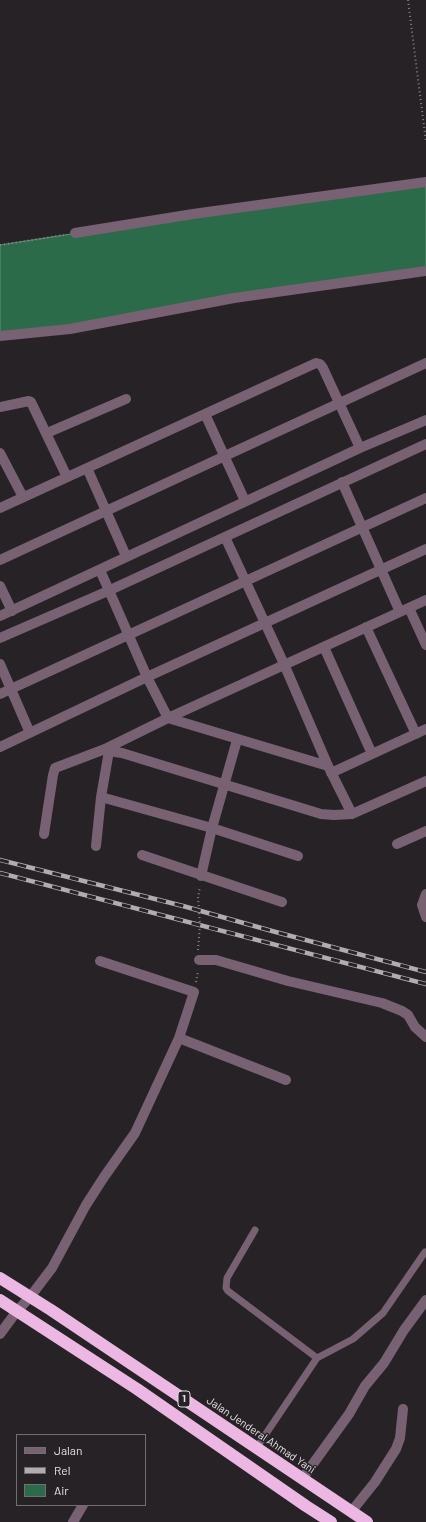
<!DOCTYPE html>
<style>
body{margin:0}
#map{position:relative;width:426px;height:1522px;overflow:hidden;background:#272226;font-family:Barlow,sans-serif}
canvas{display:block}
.legend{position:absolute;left:16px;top:1434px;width:130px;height:72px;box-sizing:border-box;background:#272226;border:1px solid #736e72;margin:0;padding:5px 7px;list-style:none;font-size:12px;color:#e5e1e4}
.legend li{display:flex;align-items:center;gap:8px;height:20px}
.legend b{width:20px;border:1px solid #736e72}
</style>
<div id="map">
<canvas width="426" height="1522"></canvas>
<ul class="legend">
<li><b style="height:5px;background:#776173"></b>Jalan</li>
<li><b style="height:5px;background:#b0acaf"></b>Rel</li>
<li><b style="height:11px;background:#2c6b4a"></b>Air</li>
</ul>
</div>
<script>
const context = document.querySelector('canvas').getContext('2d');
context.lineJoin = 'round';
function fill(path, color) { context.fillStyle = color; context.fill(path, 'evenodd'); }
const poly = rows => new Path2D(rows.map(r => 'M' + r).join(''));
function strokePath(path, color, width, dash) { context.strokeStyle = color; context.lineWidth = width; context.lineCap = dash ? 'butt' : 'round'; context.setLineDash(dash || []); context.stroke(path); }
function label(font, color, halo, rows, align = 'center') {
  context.font = font + ' Barlow,sans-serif'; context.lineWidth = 3; context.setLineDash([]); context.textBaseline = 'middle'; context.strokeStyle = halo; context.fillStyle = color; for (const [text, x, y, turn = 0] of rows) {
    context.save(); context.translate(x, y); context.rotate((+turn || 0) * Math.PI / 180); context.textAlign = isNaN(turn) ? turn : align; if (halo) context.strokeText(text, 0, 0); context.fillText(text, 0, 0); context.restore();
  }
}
const water = poly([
 [426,182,426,271,0,336,0,245,251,206,426,182]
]);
fill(water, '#2c6b4a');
strokePath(water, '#648e78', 1);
strokePath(poly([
 [408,0,426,142],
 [0,245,64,235],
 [198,950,200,925,198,897,200,887],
 [196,982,198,971]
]), '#898588', 2, [1, 3]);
strokePath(poly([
 [255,1230,227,1278,226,1288,228,1291,317,1358],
 [257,1447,317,1358,353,1339,383,1313,425,1252]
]), '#776173', 7);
strokePath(poly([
 [75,233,193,214,426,182],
 [0,336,70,329,234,298,426,271],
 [0,407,29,401,31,402,67,477],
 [205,414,245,501],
 [47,433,126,399],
 [0,453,23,497],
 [87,468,126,556],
 [342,482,400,612],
 [0,508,316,363,320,364,323,368,360,448],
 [225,537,284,664,328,766,352,814],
 [0,560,426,363],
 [100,570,147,677,168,718,328,766],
 [0,586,12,611],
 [409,608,426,645],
 [0,616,360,448,426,420],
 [366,627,416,734],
 [0,638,108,591,426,444],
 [324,647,372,754],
 [0,664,30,733],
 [0,694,426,498],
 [0,747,147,677,426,549],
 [105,749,109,751,122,753,321,814,334,815,352,814,426,781],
 [331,773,426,729],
 [101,797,212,828,298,856],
 [44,834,53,775,55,768,105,749,168,718,426,600],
 [397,844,426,831],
 [96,846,101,797,109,751],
 [142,855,282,902],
 [201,876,212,828,237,740],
 [426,894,422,905,426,917],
 [199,960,216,960,288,981,382,1003,402,1011,408,1015,415,1027,426,1037],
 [179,1038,286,1080],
 [0,1334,17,1311,30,1297,52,1268,86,1205,104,1177,135,1133,179,1038,194,992,100,961],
 [302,1479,349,1414,365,1386,384,1363,404,1330,426,1300],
 [351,1512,375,1482,396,1449,400,1438,403,1409],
 [73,1522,83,1505]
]), '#776173', 10);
strokePath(poly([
 [0,1278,51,1310,367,1522],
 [0,1300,137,1389,306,1506,331,1522]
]), '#ecb7e3', 12);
const rail = poly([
 [0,860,183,906,272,931,426,972],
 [0,873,426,984]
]);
strokePath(rail, '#b0acaf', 4.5);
strokePath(rail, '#272226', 3, [9]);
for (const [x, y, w] of [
 [184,1399,12]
]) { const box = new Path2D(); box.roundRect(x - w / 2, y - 8, w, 16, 3); context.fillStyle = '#272226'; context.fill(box); strokePath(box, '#e5e1e4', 1); }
label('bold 10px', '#e5e1e4', null, [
 ["1",184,1399]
]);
label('11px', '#e5e1e4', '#272226', [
 ["Jalan Jenderal Ahmad Yani",261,1435,34]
]);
</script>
